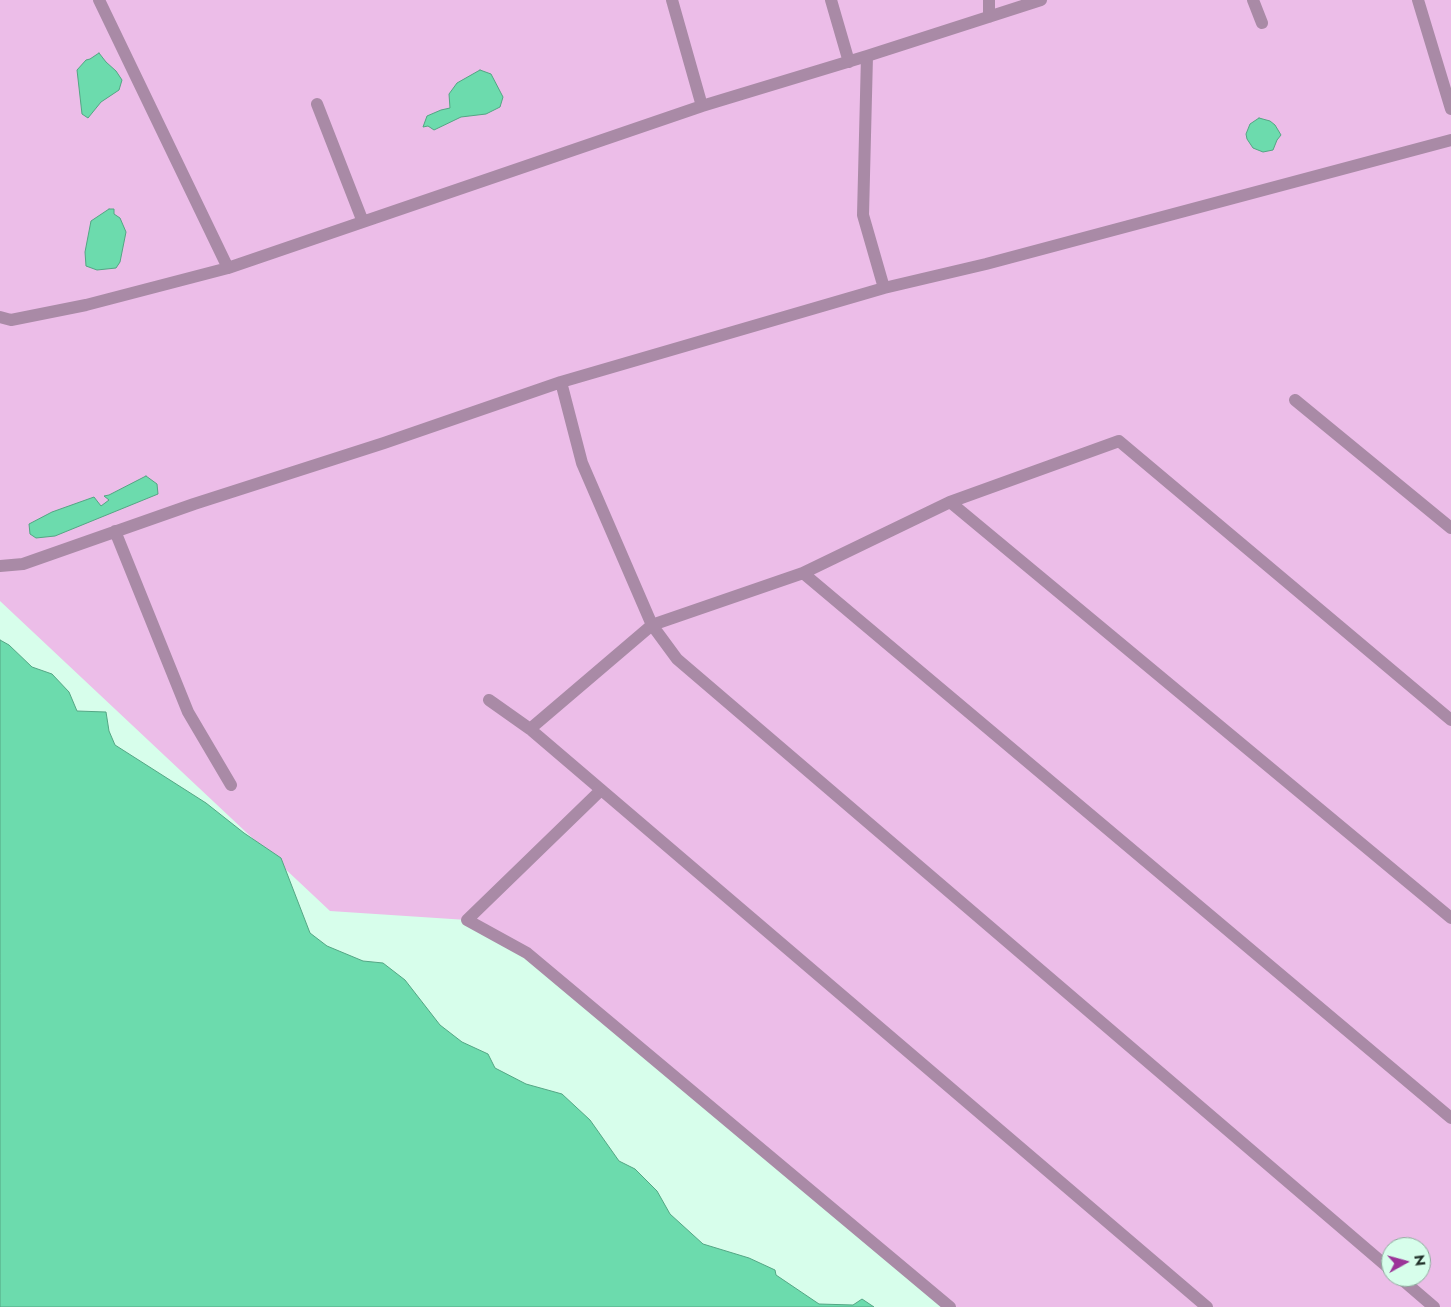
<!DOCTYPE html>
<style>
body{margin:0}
#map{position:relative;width:1451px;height:1307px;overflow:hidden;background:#d7feeb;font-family:Jost,sans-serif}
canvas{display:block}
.north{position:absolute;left:1381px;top:1237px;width:50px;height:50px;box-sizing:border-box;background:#d7feeb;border:1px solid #8daa9c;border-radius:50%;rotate:83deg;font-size:14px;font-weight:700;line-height:20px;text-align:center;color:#1d2c25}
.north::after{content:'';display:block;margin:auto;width:18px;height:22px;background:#9b3498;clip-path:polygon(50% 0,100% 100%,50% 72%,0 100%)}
</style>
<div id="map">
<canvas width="1451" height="1307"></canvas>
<div class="north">N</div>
</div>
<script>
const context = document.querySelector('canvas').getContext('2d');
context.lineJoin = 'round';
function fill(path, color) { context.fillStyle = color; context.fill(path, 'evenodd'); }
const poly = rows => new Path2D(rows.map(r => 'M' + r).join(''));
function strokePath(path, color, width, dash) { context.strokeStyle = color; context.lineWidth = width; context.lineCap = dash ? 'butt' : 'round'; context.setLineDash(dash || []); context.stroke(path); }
fill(poly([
 [0,0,1451,0,1451,1307,950,1307,527,953,467,920,330,911,0,601],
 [1391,1247,1421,1247,1421,1277,1391,1277]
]), '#ecbde8');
const water = poly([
 [99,53,106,62,116,71,122,80,119,90,101,102,88,118,82,114,77,70,86,60,90,59,99,53],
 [480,70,491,74,503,97,500,107,486,114,461,117,434,130,428,126,423,127,427,116,441,110,450,108,449,94,457,83,480,70],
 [1259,118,1270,121,1275,125,1281,135,1277,140,1273,150,1263,152,1253,148,1247,139,1246,134,1250,124,1259,118],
 [109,209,114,209,114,214,120,218,126,232,120,262,116,268,97,270,86,266,85,252,91,221,109,209],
 [146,476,157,484,158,494,55,536,36,538,30,534,29,524,52,512,94,497,101,506,109,500,104,496,109,495,146,476],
 [0,640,9,645,32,667,52,674,69,692,77,711,106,712,109,731,115,745,206,803,244,833,281,858,310,933,327,946,363,961,383,963,405,980,440,1025,462,1042,488,1054,495,1068,526,1084,562,1094,590,1120,619,1161,635,1169,657,1191,670,1214,703,1244,749,1258,775,1270,776,1275,819,1304,853,1305,862,1299,874,1307,0,1307,0,640]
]);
fill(water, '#6cdbad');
strokePath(water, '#54a684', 1);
strokePath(poly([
 [99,0,228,268],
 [672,0,702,106],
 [831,0,849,62],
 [989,0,989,17],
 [1253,0,1262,23],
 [1418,0,1451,109],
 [867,56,863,215,884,288],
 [317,104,363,222],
 [0,317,11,320,86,305,228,268,702,106,867,56,1041,0],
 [561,382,582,463,652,625,677,659,1391,1270],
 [1295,400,1451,528],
 [950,502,1451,918],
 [115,531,188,712,231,785],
 [0,566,23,564,194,504,384,443,561,382,884,288,986,264,1451,140],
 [803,573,1451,1118],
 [489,700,530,729,1207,1307],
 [530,729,652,625,803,573,950,502,1119,441,1451,720],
 [601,790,467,920,527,953,950,1307],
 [1399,1277,1434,1307]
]), '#a98aa6', 12);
</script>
